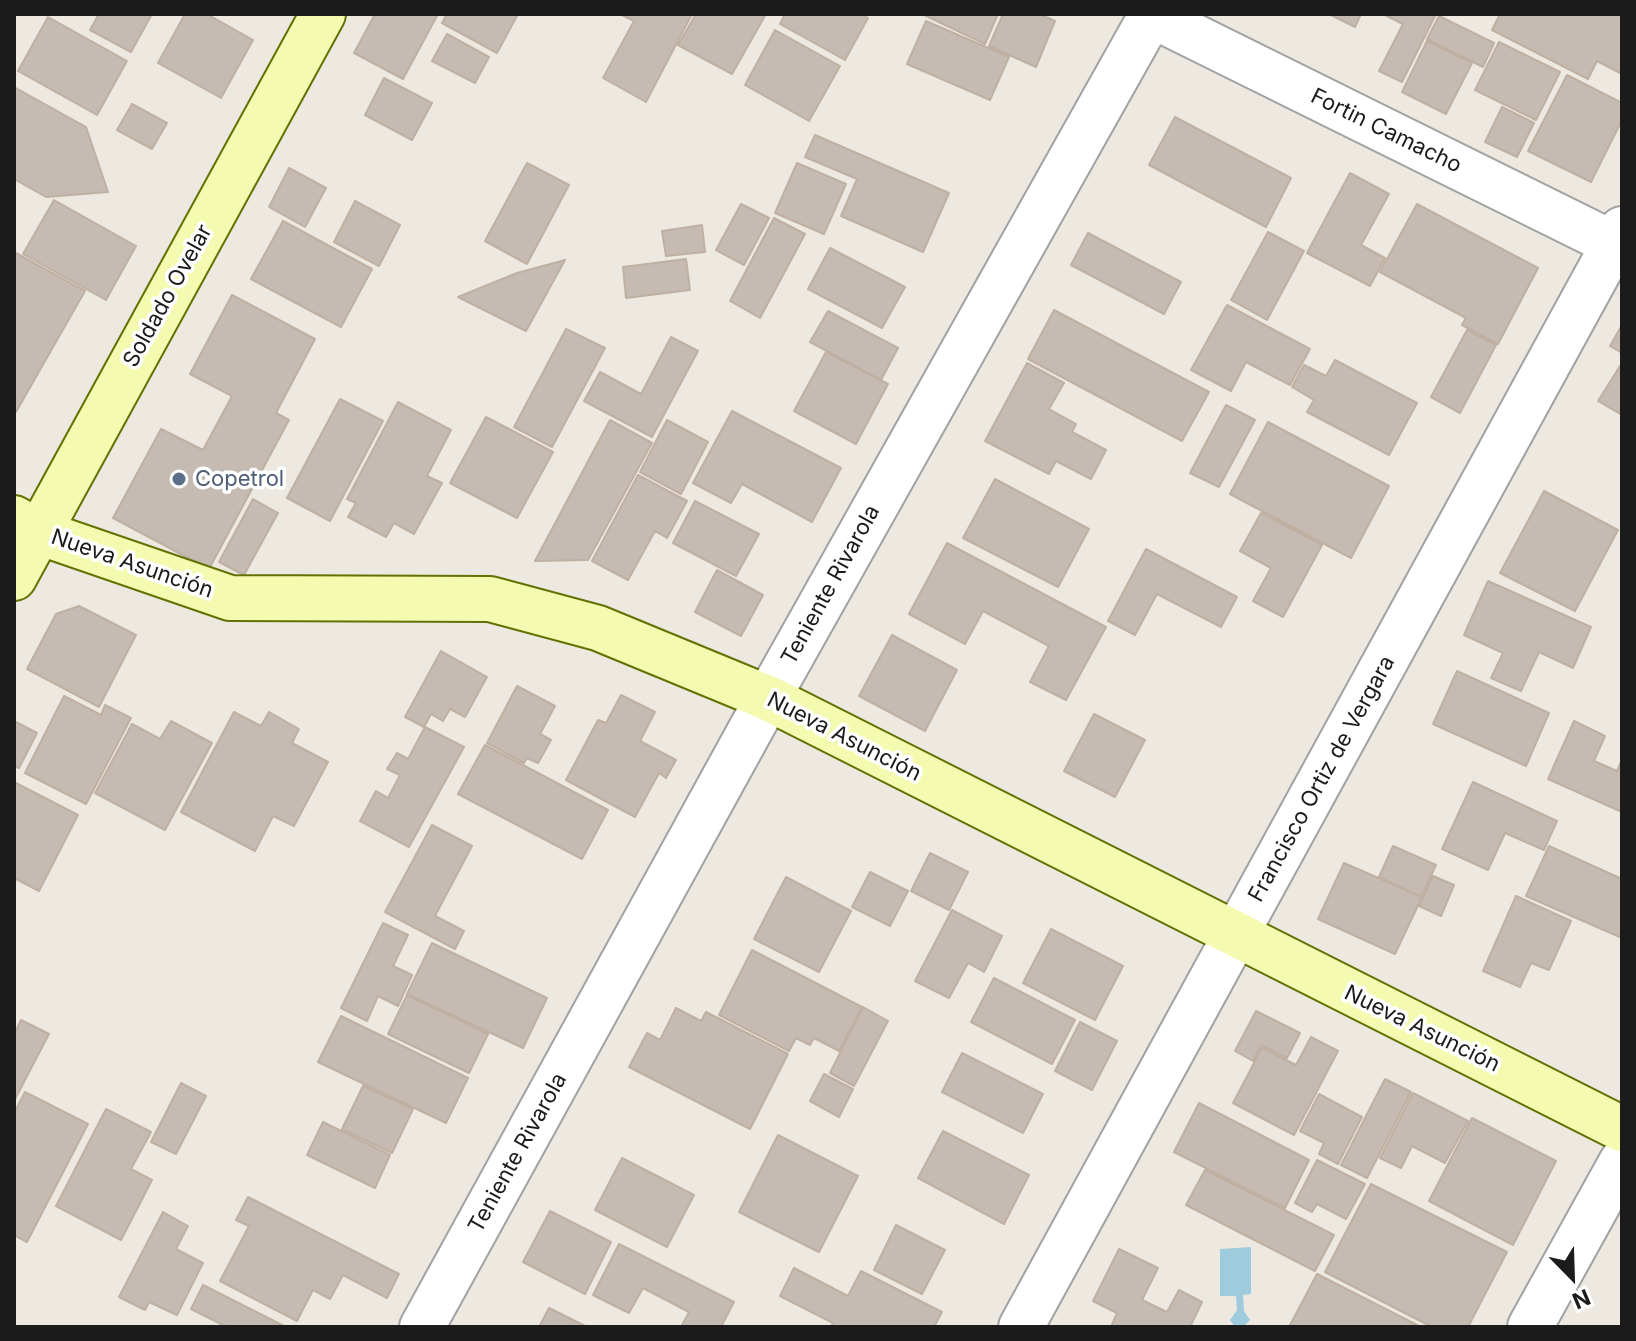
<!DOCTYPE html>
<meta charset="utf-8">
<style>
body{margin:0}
#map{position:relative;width:1636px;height:1341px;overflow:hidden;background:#ede9e0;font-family:Inter,sans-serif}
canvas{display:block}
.frame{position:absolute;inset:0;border:16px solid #1b1b1b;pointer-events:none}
.north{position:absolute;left:1532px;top:1237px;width:80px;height:80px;-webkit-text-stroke:6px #fff;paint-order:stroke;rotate:157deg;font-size:22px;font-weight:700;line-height:32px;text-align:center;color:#1b1b1b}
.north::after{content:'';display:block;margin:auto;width:28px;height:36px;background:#1b1b1b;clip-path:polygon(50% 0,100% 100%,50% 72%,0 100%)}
</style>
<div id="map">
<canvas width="1636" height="1341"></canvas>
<div class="frame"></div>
<div class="north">N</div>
</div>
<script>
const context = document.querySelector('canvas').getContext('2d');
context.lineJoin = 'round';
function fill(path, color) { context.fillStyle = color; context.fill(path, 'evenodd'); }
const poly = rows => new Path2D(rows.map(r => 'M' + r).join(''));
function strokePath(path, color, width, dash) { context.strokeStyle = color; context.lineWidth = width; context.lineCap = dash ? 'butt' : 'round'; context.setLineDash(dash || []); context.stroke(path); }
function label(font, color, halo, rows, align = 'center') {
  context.font = font + ' Inter,sans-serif'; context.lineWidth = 7; context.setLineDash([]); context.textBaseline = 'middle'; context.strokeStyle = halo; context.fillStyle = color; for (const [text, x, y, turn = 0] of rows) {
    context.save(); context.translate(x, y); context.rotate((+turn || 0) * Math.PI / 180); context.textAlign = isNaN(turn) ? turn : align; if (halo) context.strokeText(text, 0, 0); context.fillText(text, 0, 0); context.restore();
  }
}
fill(poly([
 [1251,1247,1251,1294,1243,1295,1244,1311,1250,1320,1243,1327,1235,1327,1230,1320,1237,1310,1236,1296,1220,1296,1220,1249]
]), '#9eccdc');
const building = poly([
 [99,14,152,14,131,52,90,30,99,14],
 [185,14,207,14,253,40,221,98,158,63,185,14],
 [375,14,438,14,403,79,354,53,375,14],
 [447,14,518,14,497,53,442,23,447,14],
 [620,14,692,14,646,102,603,78,634,21,620,14],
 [696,14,766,14,732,74,678,45,696,14],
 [785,14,861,14,868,18,845,60,780,24,785,14],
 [922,14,998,14,985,44,922,14],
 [1003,14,1039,14,1055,21,1036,67,989,46,1003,14],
 [1329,14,1361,14,1355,27,1329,14],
 [1383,14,1436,14,1402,82,1379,71,1403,24,1383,14],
 [1500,14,1622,14,1622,74,1597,61,1588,79,1492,30,1500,14],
 [1439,16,1494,43,1483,67,1427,39,1439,16],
 [48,17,127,61,97,115,18,71,48,17],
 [926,21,1009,57,990,100,907,64,926,21],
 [775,30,840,66,809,121,745,85,775,30],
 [447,34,489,57,475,83,432,61,447,34],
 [1427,41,1472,63,1446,114,1402,92,1427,41],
 [1499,42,1560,72,1536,120,1475,90,1499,42],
 [1567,75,1622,103,1622,120,1591,182,1528,151,1567,75],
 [384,78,432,103,412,140,365,115,384,78],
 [14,87,86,127,108,192,46,197,14,179,14,87],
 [132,104,167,123,152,149,117,130,132,104],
 [1502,107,1534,123,1517,157,1485,142,1502,107],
 [1175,117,1291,178,1266,227,1149,165,1175,117],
 [815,135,949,193,923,252,841,216,857,179,805,157,815,135],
 [527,163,569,185,527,264,485,241,527,163],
 [797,163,846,184,824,234,775,213,797,163],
 [289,168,326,188,305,227,269,207,289,168],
 [1350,173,1389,194,1361,245,1385,258,1370,286,1307,253,1350,173],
 [54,200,136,246,106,300,23,254,54,200],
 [355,201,400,225,379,266,334,242,355,201],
 [741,204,769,218,744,265,716,250,741,204],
 [1417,204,1538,268,1498,344,1462,325,1466,318,1380,272,1417,204],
 [774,218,805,234,760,318,730,301,774,218],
 [283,221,372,269,341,327,251,279,283,221],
 [702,225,705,252,666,256,662,231,702,225],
 [1268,232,1304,251,1267,320,1231,300,1268,232],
 [1088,233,1181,282,1164,314,1071,265,1088,233],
 [830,248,905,287,882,328,808,289,830,248],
 [14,252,85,291,16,412,14,410,14,252],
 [686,259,690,290,626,298,623,267,686,259],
 [565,260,526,331,458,297,517,273,565,260],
 [232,295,315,339,276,413,289,420,209,569,113,518,161,429,203,450,232,396,190,374,232,295],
 [1227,305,1310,349,1290,385,1246,362,1231,391,1191,370,1227,305],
 [1054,310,1209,392,1182,441,1028,359,1054,310],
 [828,311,898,348,881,380,810,342,828,311],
 [1622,325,1622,353,1610,346,1622,325],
 [566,329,605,348,552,447,514,427,566,329],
 [1467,330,1496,345,1460,413,1431,397,1467,330],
 [671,337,698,351,652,437,584,401,600,372,641,394,671,337],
 [826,352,888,384,856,444,794,411,826,352],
 [1335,360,1417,403,1389,455,1307,412,1314,400,1292,387,1304,365,1326,376,1335,360],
 [1027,363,1064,383,1049,409,1076,424,1072,432,1106,450,1091,479,1056,461,1049,474,985,441,1027,363],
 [1620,366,1622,368,1622,415,1598,401,1620,366],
 [340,399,383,421,330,521,287,498,340,399],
 [398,402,451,430,427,476,442,483,414,534,394,523,386,537,348,517,356,503,347,499,398,402],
 [1226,405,1255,420,1219,487,1190,473,1226,405],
 [732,411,841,468,812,522,742,484,731,503,693,483,732,411],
 [486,417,553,452,517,518,450,483,486,417],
 [610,420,652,443,588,560,535,561,610,420],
 [667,420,708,442,681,494,640,472,667,420],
 [1268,422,1389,486,1351,558,1230,494,1268,422],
 [638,475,687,501,667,538,655,531,628,580,592,561,638,475],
 [995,479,1089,529,1058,587,963,538,995,479],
 [1544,491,1618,530,1575,611,1500,573,1544,491],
 [253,499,278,513,244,575,219,562,253,499],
 [695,501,759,534,736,576,673,543,695,501],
 [1261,513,1322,545,1283,617,1253,601,1271,568,1240,551,1261,513],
 [947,543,1106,627,1066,700,1030,682,1049,646,983,611,965,644,909,614,947,543],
 [1146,549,1237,597,1221,627,1157,594,1135,635,1108,621,1146,549],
 [717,570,763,595,741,636,695,612,717,570],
 [1488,581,1591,627,1573,668,1539,652,1521,691,1491,678,1503,653,1464,635,1488,581],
 [79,606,136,635,99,707,27,669,56,614,79,606],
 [892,635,957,670,925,731,859,696,892,635],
 [441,651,487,677,465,717,450,709,443,721,431,714,424,727,405,717,441,651],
 [1457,671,1549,713,1526,766,1433,724,1457,671],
 [517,686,555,706,540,734,551,740,538,763,527,758,524,763,487,743,517,686],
 [621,695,655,712,640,741,676,760,666,778,659,773,635,817,566,780,598,720,606,723,621,695],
 [64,696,101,715,105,705,131,718,86,804,25,773,64,696],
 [234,712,261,726,269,712,299,729,292,743,328,762,294,826,273,816,255,851,181,812,234,712],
 [1094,714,1145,740,1115,797,1064,771,1094,714],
 [14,721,37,733,19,768,14,766,14,721],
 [171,721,212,743,165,830,95,793,132,724,160,739,171,721],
 [1574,721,1605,736,1594,761,1617,771,1622,760,1622,812,1548,779,1574,721],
 [425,727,464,747,409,847,360,821,376,791,388,798,400,775,387,769,397,753,408,759,425,727],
 [485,745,608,810,582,859,458,794,485,745],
 [14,782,78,815,39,891,14,878,14,782],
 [1473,782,1557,821,1544,850,1505,833,1488,870,1442,849,1473,782],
 [432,825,472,846,435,916,464,931,455,949,385,912,432,825],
 [1393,846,1436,865,1421,897,1379,877,1393,846],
 [1549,846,1622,879,1622,938,1526,896,1549,846],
 [930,853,968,872,949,910,911,891,930,853],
 [1344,863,1422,897,1395,954,1318,919,1344,863],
 [870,872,908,891,890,926,852,907,870,872],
 [1433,876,1454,885,1441,916,1419,906,1433,876],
 [786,877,851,911,819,972,754,939,786,877],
 [1516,896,1571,921,1549,970,1531,963,1520,987,1483,971,1516,896],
 [952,910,1002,936,984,972,968,963,949,998,915,981,952,910],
 [383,923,408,935,393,966,412,975,398,1006,378,996,367,1021,341,1008,383,923],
 [1051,929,1123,966,1095,1020,1023,983,1051,929],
 [432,943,547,998,523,1048,407,994,432,943],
 [752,950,862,1007,839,1051,814,1038,810,1045,796,1038,789,1051,719,1015,752,950],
 [994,978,1075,1020,1052,1064,971,1022,994,978],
 [407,995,488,1034,469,1073,388,1034,407,995],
 [863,1007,888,1021,854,1086,830,1073,863,1007],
 [676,1008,701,1021,706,1012,788,1054,750,1129,629,1067,647,1033,660,1040,676,1008],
 [1256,1011,1300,1033,1287,1058,1261,1045,1253,1061,1235,1051,1256,1011],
 [341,1016,468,1078,446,1123,318,1062,341,1016],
 [21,1020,49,1034,14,1101,14,1035,21,1020],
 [1080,1022,1117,1041,1092,1090,1055,1071,1080,1022],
 [1311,1037,1338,1051,1294,1135,1233,1103,1262,1048,1296,1065,1311,1037],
 [962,1053,1043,1094,1023,1133,942,1092,962,1053],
 [824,1074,853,1089,839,1117,810,1101,824,1074],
 [1385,1079,1411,1092,1367,1178,1341,1165,1385,1079],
 [181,1083,206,1096,176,1154,151,1142,181,1083],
 [363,1086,413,1109,392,1153,342,1129,363,1086],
 [25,1092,88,1124,27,1242,14,1235,14,1113,25,1092],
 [1413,1093,1468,1121,1445,1163,1412,1146,1401,1168,1380,1158,1413,1093],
 [1319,1094,1362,1117,1338,1164,1319,1154,1324,1143,1300,1131,1319,1094],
 [1199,1103,1309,1160,1285,1208,1174,1152,1199,1103],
 [106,1109,151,1132,131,1169,152,1180,121,1240,56,1206,106,1109],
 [1472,1118,1556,1161,1513,1245,1429,1201,1472,1118],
 [323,1122,390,1155,375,1188,307,1155,323,1122],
 [943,1131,1029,1175,1004,1224,918,1178,943,1131],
 [778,1135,858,1176,819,1252,739,1212,778,1135],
 [622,1158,694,1195,667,1247,595,1210,622,1158],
 [1317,1160,1365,1184,1346,1219,1317,1204,1312,1212,1295,1203,1317,1160],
 [1205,1170,1334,1235,1315,1271,1186,1205,1205,1170],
 [1371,1184,1507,1252,1468,1327,1432,1327,1325,1272,1371,1184],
 [248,1197,399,1274,387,1298,343,1275,330,1299,313,1290,297,1321,220,1281,249,1226,236,1220,248,1197],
 [550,1211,611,1242,585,1294,523,1262,550,1211],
 [163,1212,188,1226,176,1249,203,1263,177,1315,149,1302,145,1310,119,1297,163,1212],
 [896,1225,945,1250,922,1294,874,1270,896,1225],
 [619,1244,734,1302,721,1327,681,1327,689,1312,643,1288,629,1313,593,1295,619,1244],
 [1119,1249,1158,1268,1142,1300,1167,1312,1179,1290,1202,1302,1190,1327,1111,1327,1117,1313,1093,1301,1119,1249],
 [794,1268,848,1296,861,1271,942,1312,934,1327,831,1327,833,1323,780,1296,794,1268],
 [1317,1274,1421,1327,1289,1327,1317,1274],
 [203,1285,286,1327,227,1327,191,1309,203,1285],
 [549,1308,587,1327,539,1327,549,1308]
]);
fill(building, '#c5bbb3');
strokePath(building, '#bfb0a2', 2);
const street = poly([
 [1149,14,1622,248],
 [422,1327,768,698,1152,14],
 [1021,1327,1622,229],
 [1530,1327,1622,1161]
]);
const secondary = poly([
 [14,518,38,532,230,598,490,599,598,628,768,698,1622,1129],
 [14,578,323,14]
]);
strokePath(street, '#a2a2a2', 48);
strokePath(secondary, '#627202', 48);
strokePath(street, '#fff', 44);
strokePath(secondary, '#f4fbb0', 44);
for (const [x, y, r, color] of [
 [179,479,8,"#5c6f8a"]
]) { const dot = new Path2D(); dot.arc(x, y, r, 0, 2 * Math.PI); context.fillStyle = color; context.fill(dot); strokePath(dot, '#fff', 3); }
label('22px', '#1b1b1b', '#fff', [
 ["Fortin Camacho",1386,131,26],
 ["Soldado Ovelar",168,296,-61],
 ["Nueva Asunción",132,564,19],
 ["Teniente Rivarola",831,585,-61],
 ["Nueva Asunción",844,737,27],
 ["Francisco Ortiz de Vergara",1322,779,-61],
 ["Nueva Asunción",1422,1029,26],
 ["Teniente Rivarola",518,1153,-61]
]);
label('22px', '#4e5e75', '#fff', [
 ["Copetrol",195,479]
], 'left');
</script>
